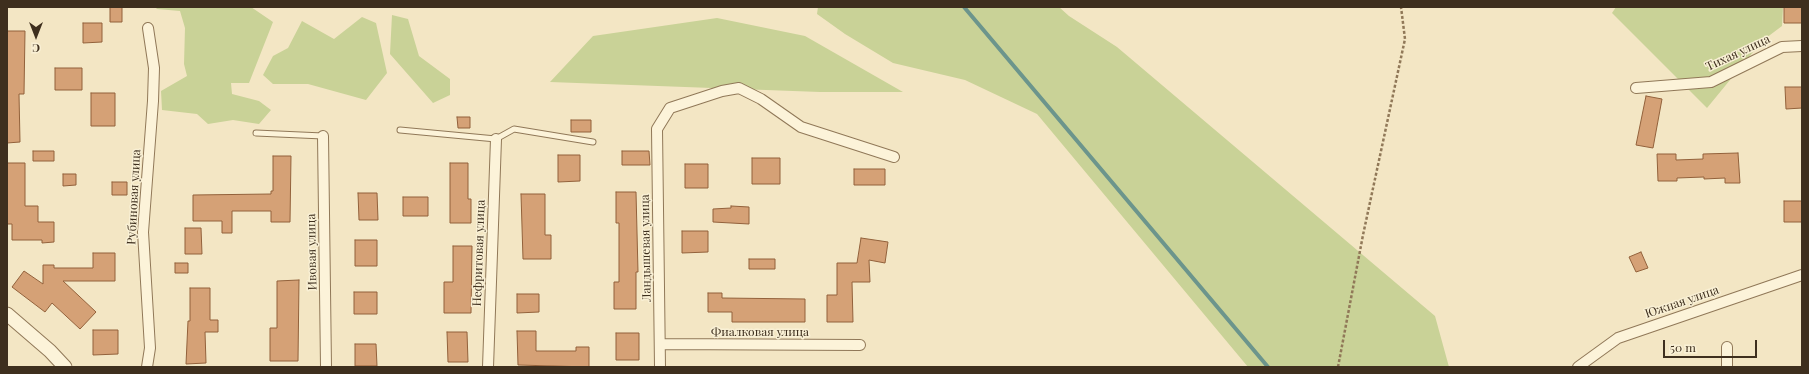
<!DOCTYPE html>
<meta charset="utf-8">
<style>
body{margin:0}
#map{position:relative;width:1809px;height:374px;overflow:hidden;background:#f3e6c4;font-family:"Playfair Display",serif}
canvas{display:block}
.frame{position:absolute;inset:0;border:8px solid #3e2f1e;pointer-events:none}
.north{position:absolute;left:16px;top:16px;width:40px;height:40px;-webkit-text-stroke:3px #f9f0d5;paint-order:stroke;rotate:180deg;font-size:11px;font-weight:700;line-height:16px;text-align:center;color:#3e2f1e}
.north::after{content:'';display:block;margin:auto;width:14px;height:18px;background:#3e2f1e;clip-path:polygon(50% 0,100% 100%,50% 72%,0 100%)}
.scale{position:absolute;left:1663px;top:340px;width:94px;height:18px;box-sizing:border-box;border:2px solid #3e2f1e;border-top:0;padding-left:5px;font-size:12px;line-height:14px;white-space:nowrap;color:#3e2f1e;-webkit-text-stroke:3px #f9f0d5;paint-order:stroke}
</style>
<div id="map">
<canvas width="1809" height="374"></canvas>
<div class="frame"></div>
<div class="north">С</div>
<div class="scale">50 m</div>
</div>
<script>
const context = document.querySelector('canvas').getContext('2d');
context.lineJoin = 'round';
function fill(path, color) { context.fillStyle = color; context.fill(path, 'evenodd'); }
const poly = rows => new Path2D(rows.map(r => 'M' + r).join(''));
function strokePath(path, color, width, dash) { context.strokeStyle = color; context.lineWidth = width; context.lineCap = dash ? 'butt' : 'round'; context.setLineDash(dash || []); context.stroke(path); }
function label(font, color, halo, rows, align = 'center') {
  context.font = font + ' "Playfair Display",serif'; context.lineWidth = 3; context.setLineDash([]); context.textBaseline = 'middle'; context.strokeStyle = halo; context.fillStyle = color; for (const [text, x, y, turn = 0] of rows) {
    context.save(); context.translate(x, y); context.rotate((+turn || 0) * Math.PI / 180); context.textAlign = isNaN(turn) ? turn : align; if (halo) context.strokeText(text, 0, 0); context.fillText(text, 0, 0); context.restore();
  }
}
fill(poly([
 [155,7,251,7,273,22,249,83,231,83,232,94,259,101,271,110,259,124,233,120,208,124,197,114,162,110,161,91,187,76,184,64,185,28,180,11,157,9],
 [818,7,929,8,930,7,1059,7,1069,16,1117,47,1435,316,1449,367,1248,367,1037,114,965,80,893,63,845,34,817,14],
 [1616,7,1783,7,1782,26,1762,41,1707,108,1612,13],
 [392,15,408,19,419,56,450,79,450,95,433,103,390,54],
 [362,17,376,23,387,73,366,100,308,84,273,84,263,75,273,56,288,48,302,21,334,39],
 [717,18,805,36,903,92,820,92,550,82,593,36]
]), '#c9d297');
strokePath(poly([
 [964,7,1268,367]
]), '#6c958c', 4);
const building = poly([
 [110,7,122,7,122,22,110,22,110,7],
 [1784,7,1802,7,1802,23,1784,23,1784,7],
 [83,23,102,23,102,42,83,43,83,23],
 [7,31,25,31,24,94,19,94,20,142,7,143,7,31],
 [55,68,82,68,82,90,55,90,55,68],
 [1785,87,1802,87,1802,108,1786,109,1785,87],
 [91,93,115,93,115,126,91,126,91,93],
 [1646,96,1662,99,1653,148,1636,145,1646,96],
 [457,117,470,117,470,128,458,128,457,117],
 [571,120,591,120,591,132,571,132,571,120],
 [33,151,54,151,54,161,33,161,33,151],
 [622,151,649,151,650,165,622,165,622,151],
 [1738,153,1740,183,1725,183,1725,178,1704,179,1704,177,1677,178,1677,181,1658,181,1657,154,1676,154,1676,160,1703,159,1703,154,1738,153],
 [558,155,580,155,580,181,558,182,558,155],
 [273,156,291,156,290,222,271,222,271,211,232,211,232,233,222,233,222,221,193,221,193,195,271,194,271,191,273,191,273,156],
 [752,158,780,158,780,184,752,184,752,158],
 [7,163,25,163,25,206,38,206,38,222,54,222,54,242,42,243,42,240,12,240,12,224,7,224,7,163],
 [450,163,468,163,468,199,471,199,471,223,450,223,450,163],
 [685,164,708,164,708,188,685,188,685,164],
 [854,169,885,169,885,185,854,185,854,169],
 [63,174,76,174,76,185,63,186,63,174],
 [112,182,127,182,127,195,112,195,112,182],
 [616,192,636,192,638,272,636,272,636,309,614,309,614,282,619,282,619,223,616,223,616,192],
 [358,193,377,193,378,220,359,220,358,193],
 [521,194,545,194,545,235,551,235,551,259,523,259,521,194],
 [403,197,428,197,428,216,403,216,403,197],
 [1784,201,1802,201,1802,222,1784,222,1784,201],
 [731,206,749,207,749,224,713,222,713,209,731,208,731,206],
 [185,228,201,228,202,254,185,254,185,228],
 [682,231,708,231,708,252,682,253,682,231],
 [861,238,888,242,885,263,869,260,870,282,852,282,853,322,827,322,827,295,837,295,837,263,857,263,861,238],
 [355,240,377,240,377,266,355,266,355,240],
 [453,246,472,246,471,313,444,313,444,282,453,282,453,246],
 [1641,252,1648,268,1636,272,1629,257,1641,252],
 [93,253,115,253,115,281,63,281,96,312,80,329,52,303,45,312,12,287,24,271,43,284,43,265,54,265,54,268,93,268,93,253],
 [749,259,775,259,775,269,749,269,749,259],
 [175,263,188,263,188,273,175,273,175,263],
 [299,280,298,361,270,361,270,328,277,328,277,281,299,280],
 [190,288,210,288,210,320,218,320,218,332,205,332,206,363,186,364,188,321,190,321,190,288],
 [354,292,377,292,377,314,354,314,354,292],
 [708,293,722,293,722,298,805,299,805,322,732,322,732,312,708,312,708,293],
 [517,294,539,294,539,312,517,313,517,294],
 [93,330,118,330,118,354,93,355,93,330],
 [517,331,536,331,536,351,576,351,576,347,589,347,589,367,518,365,517,331],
 [447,332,467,332,468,362,448,362,447,332],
 [616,333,639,333,639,360,616,360,616,333],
 [355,344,376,344,377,366,355,366,355,344]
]);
fill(building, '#d5a176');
strokePath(building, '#92613b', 1);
const service = poly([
 [400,130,496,139,514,129,593,142],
 [256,133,323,136]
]);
const minor = poly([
 [1636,88,1711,82,1782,47,1802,46],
 [323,136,326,367],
 [660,344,860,345],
 [1727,347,1727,367],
 [147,367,150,348,143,232,153,101,154,68,148,28],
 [488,367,496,139],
 [660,367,657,129,670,108,722,91,739,88,761,99,801,127,894,157],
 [1578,367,1618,338,1802,275]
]);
const tertiary = poly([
 [7,314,50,351,65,367]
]);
strokePath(service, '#907858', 7);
strokePath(minor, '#907858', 12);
strokePath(tertiary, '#907858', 15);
strokePath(poly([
 [1338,367,1363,235,1405,39,1401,7]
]), '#907858', 2.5, [3, 2]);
strokePath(service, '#fcf3d9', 5);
strokePath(minor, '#fcf3d9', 10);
strokePath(tertiary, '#fcf3d9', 13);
label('12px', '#3e2f1e', '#f9f0d5', [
 ["Тихая улица",1738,53,-25],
 ["Рубиновая улица",134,197,-87],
 ["Ландышевая улица",646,248,-91],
 ["Ивовая улица",312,252,-91],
 ["Нефритовая улица",479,253,-88],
 ["Южная улица",1682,302,-19],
 ["Фиалковая улица",760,332]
]);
</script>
